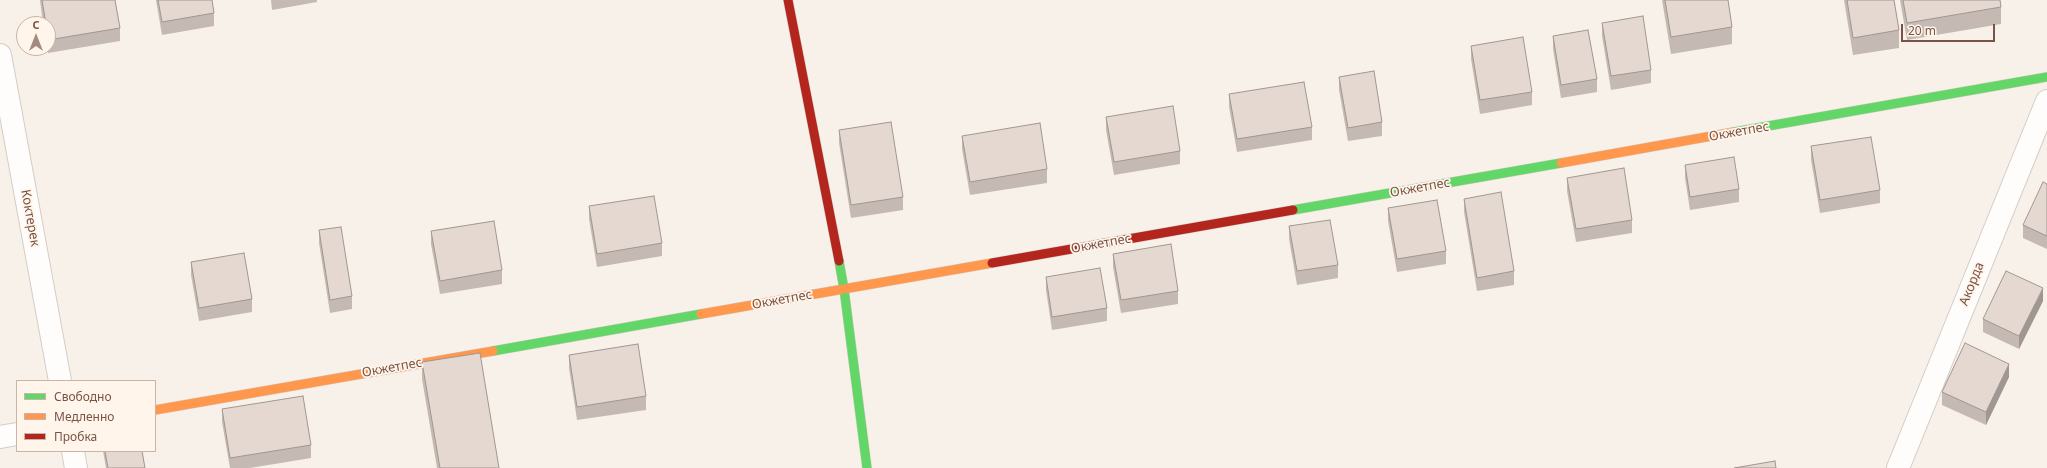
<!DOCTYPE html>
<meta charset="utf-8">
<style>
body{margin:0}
#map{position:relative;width:2047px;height:468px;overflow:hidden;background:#f8f1e9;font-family:"Noto Sans",sans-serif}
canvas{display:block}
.legend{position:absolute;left:16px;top:380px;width:140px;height:72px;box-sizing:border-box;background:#fff5eb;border:1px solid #c9b4a9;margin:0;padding:5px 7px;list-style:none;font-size:12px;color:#795346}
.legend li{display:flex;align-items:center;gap:8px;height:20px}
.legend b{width:20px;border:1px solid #c9b4a9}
.north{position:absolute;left:16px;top:16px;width:40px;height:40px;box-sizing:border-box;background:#fff5eb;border:1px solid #c9b4a9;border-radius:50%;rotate:0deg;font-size:11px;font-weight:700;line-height:16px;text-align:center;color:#795346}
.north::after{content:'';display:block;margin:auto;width:14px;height:18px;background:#a58a7f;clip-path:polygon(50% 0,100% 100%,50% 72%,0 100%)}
.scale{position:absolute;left:1901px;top:24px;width:94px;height:18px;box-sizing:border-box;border:2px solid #795346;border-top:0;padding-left:5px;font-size:12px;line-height:14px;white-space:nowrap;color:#795346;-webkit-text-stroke:3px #fff5eb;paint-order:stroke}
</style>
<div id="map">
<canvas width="2047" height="468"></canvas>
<ul class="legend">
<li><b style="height:5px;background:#63d668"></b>Свободно</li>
<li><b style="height:5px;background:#ff974d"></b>Медленно</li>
<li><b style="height:5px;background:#b3261e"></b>Пробка</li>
</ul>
<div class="north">С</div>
<div class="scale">20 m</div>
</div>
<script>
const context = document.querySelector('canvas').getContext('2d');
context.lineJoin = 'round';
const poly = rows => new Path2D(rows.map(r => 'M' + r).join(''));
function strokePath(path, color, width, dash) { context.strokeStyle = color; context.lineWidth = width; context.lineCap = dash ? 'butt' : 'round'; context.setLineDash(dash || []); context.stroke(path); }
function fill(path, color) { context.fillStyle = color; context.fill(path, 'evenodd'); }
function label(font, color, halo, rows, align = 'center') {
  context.font = font + ' "Noto Sans",sans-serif'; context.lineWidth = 3.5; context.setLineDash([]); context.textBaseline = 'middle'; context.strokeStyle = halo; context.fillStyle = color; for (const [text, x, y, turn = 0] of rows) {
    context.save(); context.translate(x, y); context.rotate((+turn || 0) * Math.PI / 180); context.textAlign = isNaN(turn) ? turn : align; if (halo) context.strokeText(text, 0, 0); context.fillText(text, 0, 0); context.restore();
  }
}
const street = poly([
 [0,55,60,381],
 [0,437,17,434],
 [73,451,76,468],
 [1898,468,2047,101]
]);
const fast = poly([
 [1734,132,2047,77],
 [1293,210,1561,163],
 [839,261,844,289,867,468],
 [493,351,701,314]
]);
const slow = poly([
 [1561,163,1734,132],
 [701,314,992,263],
 [155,410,493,351]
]);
const jam = poly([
 [788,0,839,261],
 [992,263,1293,210]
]);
strokePath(street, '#d6ccc6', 24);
strokePath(fast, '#d8ccc6', 10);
strokePath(slow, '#d8ccc6', 10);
strokePath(jam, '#d8ccc6', 10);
strokePath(street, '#fefdfc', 22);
strokePath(fast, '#63d668', 9);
strokePath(slow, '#ff974d', 9);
strokePath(jam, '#b3261e', 9);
fill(poly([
 [40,0,115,0,120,28,120,41,48,53,47,48,48,48,48,24,43,24],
 [156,0,212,0,214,13,214,26,162,35],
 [271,0,317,0,317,2,272,10],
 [1662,0,1728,0,1732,27,1732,44,1671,54],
 [1844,0,1894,0,1899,30,1899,48,1853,55],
 [1900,0,2000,0,2001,7,2001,24,1907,40],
 [1602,23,1651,70,1651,83,1611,90,1602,36],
 [1553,36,1597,79,1597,92,1561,98,1553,49],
 [1471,46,1532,92,1532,105,1480,114,1471,59],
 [1339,77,1382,122,1382,136,1348,141,1339,90],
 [1229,94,1312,127,1312,140,1237,152,1229,107],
 [1106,117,1180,151,1180,164,1114,175,1106,130],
 [839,130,903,197,903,210,851,218,839,143],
 [962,136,1047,169,1047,183,970,195,962,149],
 [1811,146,1880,190,1880,203,1820,213,1811,160],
 [1685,165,1739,189,1739,202,1690,210,1685,178],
 [1567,178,1632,220,1632,233,1576,242,1567,191],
 [2047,184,2047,249,2023,238,2023,225],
 [1464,199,1514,271,1514,285,1477,291,1464,212],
 [589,206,662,243,662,256,597,267,589,219],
 [1388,208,1446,251,1446,264,1397,272,1388,221],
 [1289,226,1338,265,1338,278,1297,285,1289,239],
 [319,230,352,296,352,309,330,313,319,243],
 [431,231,502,270,502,284,440,294,431,244],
 [1113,254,1178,291,1178,304,1121,313,1113,267],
 [191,262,252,299,252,312,199,321,191,275],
 [1046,277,1107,308,1107,321,1052,330,1046,290],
 [2043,301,2019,349,1983,332,1983,319],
 [569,355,646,396,646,410,577,420,569,368],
 [422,362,499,468,437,468,422,379],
 [2009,377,1986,425,1942,405,1942,392],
 [222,409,311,445,311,458,250,468,230,468,222,422],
 [103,451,142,451,145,468,106,468]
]), '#c5bab3');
fill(poly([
 [2043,288,2043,301,2019,349,2019,336],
 [2009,364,2009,377,1986,425,1986,412]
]), '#a09792');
const building = poly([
 [42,0,115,0,120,28,48,40,48,24,46,24,42,0],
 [158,0,212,0,214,13,162,22,158,0],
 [1665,0,1728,0,1732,27,1671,37,1665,0],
 [1847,0,1894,0,1899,30,1853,38,1847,0],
 [1903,0,2000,0,2001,7,1907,23,1903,0],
 [1643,16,1651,70,1611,76,1602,23,1643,16],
 [1588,30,1597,79,1561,85,1553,36,1588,30],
 [1523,37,1532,92,1480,100,1471,46,1523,37],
 [1374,71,1382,122,1348,128,1339,77,1374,71],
 [1304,82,1312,127,1237,139,1229,94,1304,82],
 [1173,106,1180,151,1114,162,1106,117,1173,106],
 [891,122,903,197,851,205,839,130,891,122],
 [1040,123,1047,169,970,182,962,136,1040,123],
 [1871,137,1880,190,1820,200,1811,146,1871,137],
 [1734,157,1739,189,1690,197,1685,165,1734,157],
 [1624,168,1632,220,1576,229,1567,178,1624,168],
 [2043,182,2047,184,2047,236,2023,225,2043,182],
 [1501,192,1514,271,1477,278,1464,199,1501,192],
 [654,196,662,243,597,254,589,206,654,196],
 [1437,200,1446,251,1397,259,1388,208,1437,200],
 [1330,220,1338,265,1297,271,1289,226,1330,220],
 [494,221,502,270,440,281,431,231,494,221],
 [341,227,352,296,330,300,319,230,341,227],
 [1171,244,1178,291,1121,300,1113,254,1171,244],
 [244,253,252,299,199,308,191,262,244,253],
 [1100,268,1107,308,1052,317,1046,277,1100,268],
 [2006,271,2043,288,2019,336,1983,319,2006,271],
 [1965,343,2009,364,1986,412,1942,392,1965,343],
 [638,344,646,396,577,407,569,355,638,344],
 [480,353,499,468,440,468,422,362,480,353],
 [303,396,311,445,230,458,222,409,303,396],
 [105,451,142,451,145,468,108,468,105,451],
 [1775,461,1776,468,1734,468,1775,461]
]);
fill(building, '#e5d8d0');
strokePath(building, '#a09792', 1);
label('13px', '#795346', '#fff5eb', [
 ["Окжетпес",1739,132,-10],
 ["Окжетпес",1420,188,-10],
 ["Коктерек",30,218,80],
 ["Окжетпес",1101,244,-10],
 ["Акорда",1972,284,-68],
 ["Окжетпес",782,300,-10],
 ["Окжетпес",392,368,-10]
]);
</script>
